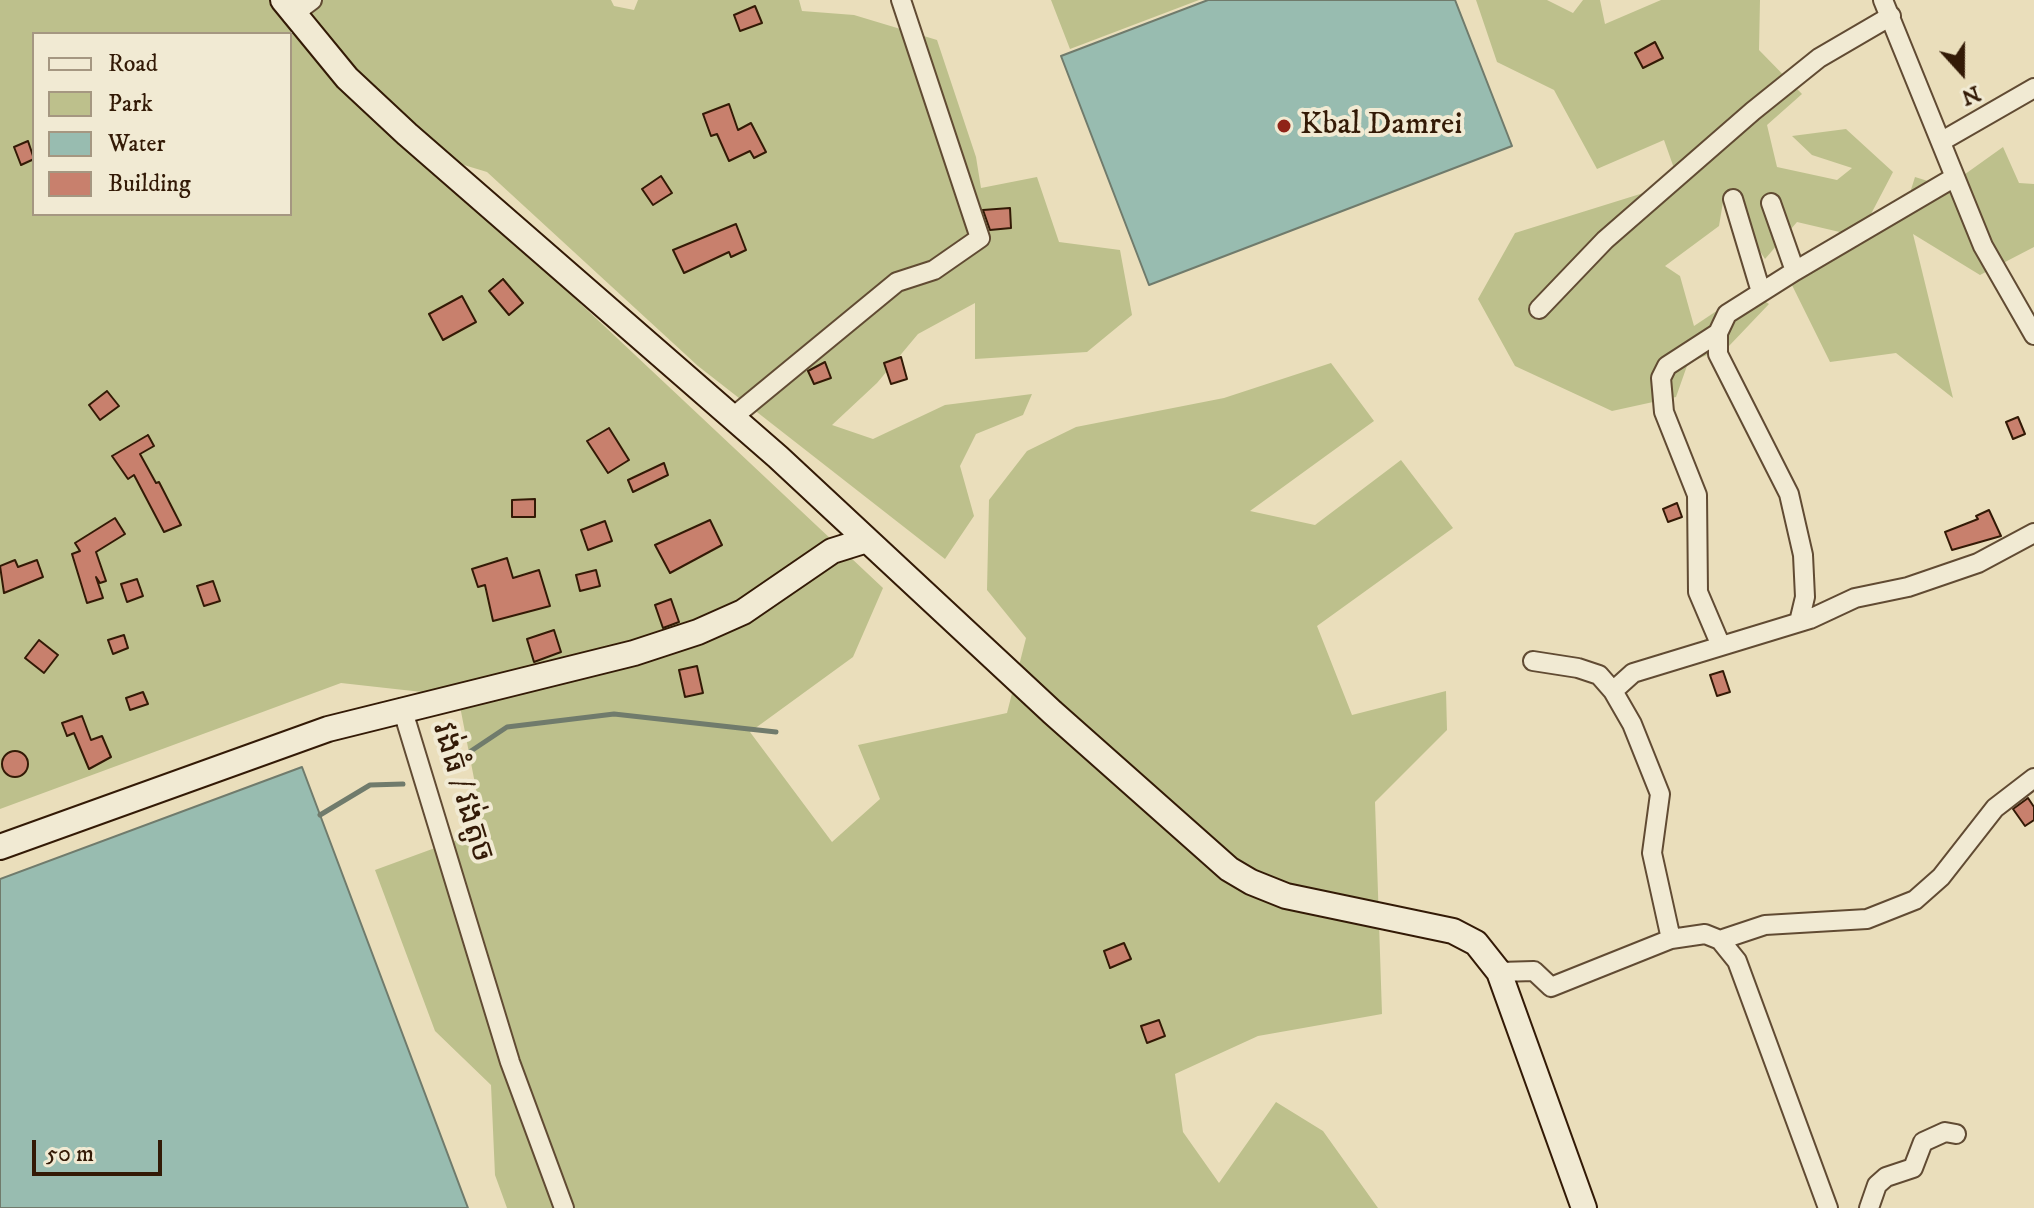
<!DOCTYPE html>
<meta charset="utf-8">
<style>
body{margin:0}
#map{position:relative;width:2034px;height:1208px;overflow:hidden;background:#eadebb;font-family:"IM FELL DW Pica",serif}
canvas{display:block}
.legend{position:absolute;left:32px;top:32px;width:260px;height:184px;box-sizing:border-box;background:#f1ead3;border:2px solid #a59781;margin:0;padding:10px 14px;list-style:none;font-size:24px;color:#331a06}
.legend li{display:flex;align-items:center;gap:16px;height:40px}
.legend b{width:40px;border:2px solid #a59781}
.north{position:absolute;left:1922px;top:32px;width:80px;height:80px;-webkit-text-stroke:6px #f1ead3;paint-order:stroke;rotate:159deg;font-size:22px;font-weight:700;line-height:32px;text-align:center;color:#331a06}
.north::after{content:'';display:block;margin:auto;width:28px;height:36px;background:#331a06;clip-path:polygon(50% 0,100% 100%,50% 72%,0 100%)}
.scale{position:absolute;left:32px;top:1140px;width:130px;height:36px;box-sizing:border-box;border:4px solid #331a06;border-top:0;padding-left:10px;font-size:24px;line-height:28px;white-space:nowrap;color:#331a06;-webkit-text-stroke:6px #f1ead3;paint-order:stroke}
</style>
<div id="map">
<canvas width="2034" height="1208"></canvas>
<ul class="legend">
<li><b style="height:10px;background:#f1ead3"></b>Road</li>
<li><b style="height:22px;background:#bdc08c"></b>Park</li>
<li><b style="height:22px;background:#98bcb0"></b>Water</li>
<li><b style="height:22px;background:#c8806d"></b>Building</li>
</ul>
<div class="north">N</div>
<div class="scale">50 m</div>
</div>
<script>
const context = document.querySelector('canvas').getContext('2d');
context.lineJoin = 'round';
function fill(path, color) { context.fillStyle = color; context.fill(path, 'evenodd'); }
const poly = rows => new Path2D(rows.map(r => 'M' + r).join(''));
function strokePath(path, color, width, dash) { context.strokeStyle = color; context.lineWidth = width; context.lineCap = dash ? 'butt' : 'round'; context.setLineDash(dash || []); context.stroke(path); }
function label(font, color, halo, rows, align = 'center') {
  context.font = font + ' "IM FELL DW Pica","Noto Sans Khmer",serif'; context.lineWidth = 8; context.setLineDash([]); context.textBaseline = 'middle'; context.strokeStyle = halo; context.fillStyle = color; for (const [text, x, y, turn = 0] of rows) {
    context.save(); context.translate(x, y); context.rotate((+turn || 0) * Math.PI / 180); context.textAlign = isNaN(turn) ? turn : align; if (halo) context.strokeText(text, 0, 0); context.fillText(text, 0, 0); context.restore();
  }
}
fill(poly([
 [0,0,611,0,614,6,634,10,638,0,799,0,802,11,854,15,937,40,976,157,981,188,1037,177,1059,242,1120,250,1132,315,1087,352,975,359,975,303,918,334,877,383,832,425,873,439,945,405,1032,394,1023,415,976,434,960,466,974,516,945,559,698,366,487,172,418,151,883,588,853,657,750,732,832,842,880,799,858,745,1007,713,1026,638,987,590,989,500,1027,451,1076,427,1224,398,1331,363,1374,421,1250,511,1315,525,1401,460,1453,528,1317,626,1352,715,1446,691,1447,730,1375,802,1382,1014,1258,1036,1175,1074,1183,1132,1219,1183,1276,1102,1323,1131,1378,1208,507,1208,495,1175,491,1085,435,1031,375,870,484,830,458,696,341,683,0,809],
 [34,34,290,34,290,214,34,214],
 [1051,0,1199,0,1070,49],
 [1476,0,1547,0,1573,13,1583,0,1600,0,1605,24,1661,0,1760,0,1759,50,1802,94,1767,125,1777,167,1837,180,1852,168,1812,155,1792,136,1846,129,1893,172,1871,214,1903,215,1915,177,1947,187,2003,147,2019,183,2034,184,2034,247,1980,275,1913,234,1953,398,1896,353,1830,362,1786,273,1844,233,1797,222,1765,259,1724,196,1719,226,1665,266,1680,276,1694,326,1748,290,1769,304,1729,346,1688,363,1676,397,1612,411,1515,366,1478,299,1515,233,1653,190,1675,171,1664,140,1597,169,1554,90,1497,62]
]), '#bdc08c');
const water = poly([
 [1208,0,1455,0,1512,146,1149,285,1061,56,1208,0],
 [302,767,468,1208,0,1208,0,879,302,767]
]);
fill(water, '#98bcb0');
strokePath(water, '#707b6c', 2);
strokePath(poly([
 [459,759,507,727,614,714,776,732],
 [320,815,370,785,403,784]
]), '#707b6c', 5);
const building = poly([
 [755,6,762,23,740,31,734,15,755,6],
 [1655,42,1663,58,1643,68,1635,53,1655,42],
 [729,104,738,130,751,123,766,152,754,158,750,151,729,161,717,134,711,136,703,114,729,104],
 [28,141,34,159,21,165,14,147,28,141],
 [661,176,672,193,653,205,642,189,661,176],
 [1010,208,1011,228,990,230,983,210,1010,208],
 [736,224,746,250,731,257,729,252,684,273,673,250,736,224],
 [503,279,523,303,509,315,489,291,503,279],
 [462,296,476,322,443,340,429,314,462,296],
 [901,357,907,379,891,384,884,363,901,357],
 [825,362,831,378,814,384,808,371,825,362],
 [107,391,119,406,100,420,89,405,107,391],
 [2018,417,2025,434,2013,439,2006,422,2018,417],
 [609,428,629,460,608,473,587,441,609,428],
 [148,435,154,446,140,454,156,483,159,482,181,525,164,532,134,475,128,479,112,456,148,435],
 [664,463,668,475,633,492,628,480,664,463],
 [535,499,535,517,512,517,512,500,535,499],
 [1677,503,1682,517,1668,522,1663,509,1677,503],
 [1989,510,2001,536,1952,550,1945,532,1978,519,1976,516,1989,510],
 [115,518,125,534,96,552,106,581,100,583,96,577,103,598,87,603,72,554,80,551,75,543,115,518],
 [710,520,722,545,670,573,655,545,710,520],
 [605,521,612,541,588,550,581,530,605,521],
 [507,558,513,578,539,570,550,606,493,621,485,585,478,587,472,569,507,558],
 [15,560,18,567,37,560,43,577,4,593,0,566,15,560],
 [596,570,600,586,580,591,576,575,596,570],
 [137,579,143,596,127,602,121,584,137,579],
 [213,581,220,601,204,606,197,586,213,581],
 [671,599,679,622,663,628,655,605,671,599],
 [554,630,561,652,534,662,527,639,554,630],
 [124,635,128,648,113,654,108,640,124,635],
 [39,640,58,655,44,673,25,658,39,640],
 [697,666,703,693,685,697,679,670,697,666],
 [1723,671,1730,692,1717,696,1710,675,1723,671],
 [143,692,148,704,130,710,126,698,143,692],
 [82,716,91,740,102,736,111,757,89,769,74,733,67,736,62,723,82,716],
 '2 764a13 13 0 1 1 26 0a13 13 0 1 1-26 0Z',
 [2028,798,2034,807,2034,820,2025,826,2013,809,2028,798],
 [1124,943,1131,959,1110,968,1104,951,1124,943],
 [1159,1020,1165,1036,1147,1043,1141,1026,1159,1020]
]);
fill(building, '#c8806d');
strokePath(building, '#331a06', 2);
const street = poly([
 [1883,0,1983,246,2034,335],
 [292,15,312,0],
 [1942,141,2034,88],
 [1733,199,1761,292],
 [1771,203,1795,271,1727,314,1718,333,1718,354,1789,494,1803,555,1805,597,1799,622],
 [1795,271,1955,177],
 [1539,309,1605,240,1753,111,1819,58,1891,16],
 [1718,333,1667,366,1661,378,1664,412,1697,495,1698,592,1721,646],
 [733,417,897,282,934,270,980,238,901,0],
 [1533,661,1578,668,1599,675,1613,691,1632,724,1660,794,1652,853,1671,939],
 [1613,691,1633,673,1810,619,1855,598,1908,587,1978,563,2034,533],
 [402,708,510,1062,564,1208],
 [1720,940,1765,925,1867,919,1915,900,1941,877,1995,808,2034,778],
 [1499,972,1534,971,1551,987,1671,939,1705,934,1720,940,1737,961,1828,1208],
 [1869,1208,1877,1185,1886,1177,1913,1168,1923,1142,1945,1132,1956,1134]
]);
const secondary = poly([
 [283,0,347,78,407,134,778,457,1052,712,1229,869,1251,882,1286,896,1453,931,1476,943,1499,972,1584,1208],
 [0,847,328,729,634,653,698,632,743,612,832,551,867,540]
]);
strokePath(street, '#614b33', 22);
strokePath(secondary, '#331a06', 28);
strokePath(street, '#f1ead3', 18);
strokePath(secondary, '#f1ead3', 24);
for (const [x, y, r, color] of [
 [1284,126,8,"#8f2418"]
]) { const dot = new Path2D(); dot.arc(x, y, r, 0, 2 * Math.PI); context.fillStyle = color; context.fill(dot); strokePath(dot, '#f1ead3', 3); }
label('32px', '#331a06', '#f1ead3', [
 ["Kbal Damrei",1300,126]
], 'left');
label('32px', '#331a06', '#f1ead3', [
 ["វង់ធំ / វង់តូច",461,793,73]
]);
</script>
